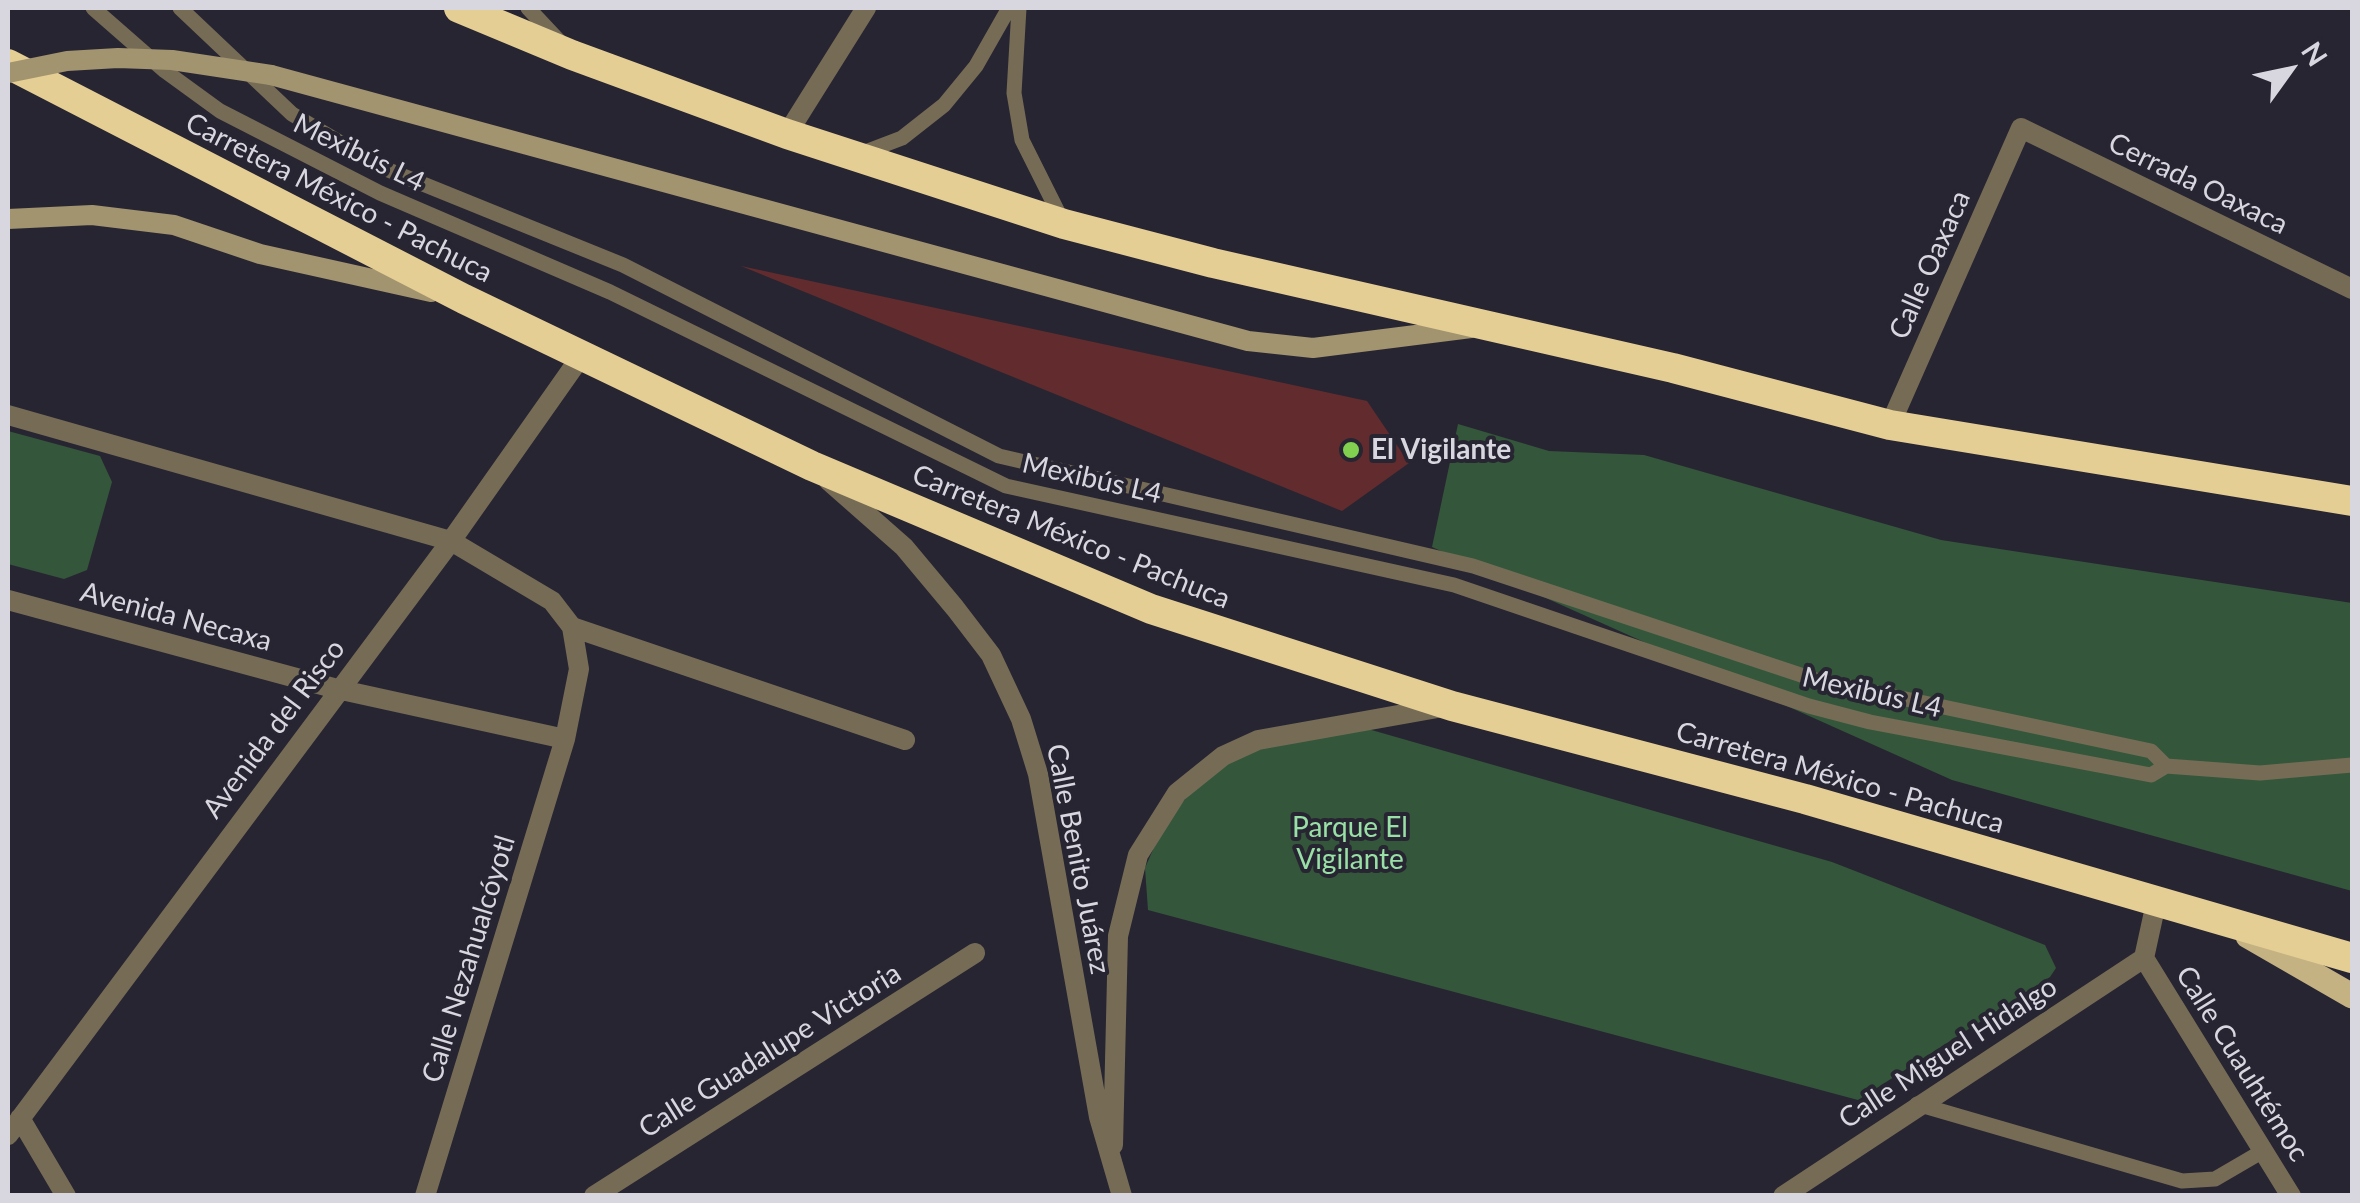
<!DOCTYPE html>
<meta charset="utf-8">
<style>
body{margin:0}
#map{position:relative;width:2360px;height:1203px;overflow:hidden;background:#282532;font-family:Lato,sans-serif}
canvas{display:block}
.frame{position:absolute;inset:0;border:10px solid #d8d6df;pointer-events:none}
.north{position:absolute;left:2240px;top:20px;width:100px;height:100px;-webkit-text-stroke:8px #282532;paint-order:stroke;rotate:57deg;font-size:28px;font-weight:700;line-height:40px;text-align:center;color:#d8d6df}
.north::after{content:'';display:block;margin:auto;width:35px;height:45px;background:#d8d6df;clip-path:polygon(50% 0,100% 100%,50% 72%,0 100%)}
</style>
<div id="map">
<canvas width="2360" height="1203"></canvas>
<div class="frame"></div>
<div class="north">N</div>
</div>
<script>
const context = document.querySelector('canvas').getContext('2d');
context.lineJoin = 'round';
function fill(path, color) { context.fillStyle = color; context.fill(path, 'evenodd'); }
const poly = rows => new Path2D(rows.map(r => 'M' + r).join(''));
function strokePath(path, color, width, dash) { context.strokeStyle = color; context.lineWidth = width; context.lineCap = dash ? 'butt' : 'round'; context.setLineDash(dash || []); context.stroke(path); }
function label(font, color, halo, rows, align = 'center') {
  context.font = font + ' Lato,sans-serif'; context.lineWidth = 8; context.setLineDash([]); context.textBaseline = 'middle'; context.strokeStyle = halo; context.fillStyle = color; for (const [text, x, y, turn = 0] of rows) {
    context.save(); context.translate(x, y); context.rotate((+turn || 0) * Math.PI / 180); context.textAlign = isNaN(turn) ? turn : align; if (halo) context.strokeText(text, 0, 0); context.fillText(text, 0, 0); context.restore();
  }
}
fill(poly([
 [1458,424,1549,451,1644,455,1941,540,2352,603,2352,891,1952,780,1432,547],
 [8,431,100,456,112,482,87,570,64,579,8,564],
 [1361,727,1832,862,2045,945,2056,968,2050,977,1858,1100,1148,910,1145,868,1166,820,1202,781,1254,746]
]), '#34573b');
fill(poly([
 [741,266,1367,401,1409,463,1342,511]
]), '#622c2e');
strokePath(poly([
 [93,8,165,71,220,111,380,193,610,292,1006,486,1454,585,1809,706,1870,722,2151,775,2166,766,2260,773,2352,765],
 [180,8,292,114,381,167,623,265,999,456,1473,566,1816,680,2151,751,2166,766],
 [528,8,559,41],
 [1019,8,1014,93,1022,140,1062,220],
 [860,154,902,138,944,105,976,66,1009,8],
 [1917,1104,2182,1181,2215,1179,2263,1151]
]), '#766c56', 15);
strokePath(poly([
 [787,134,866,8],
 [8,415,451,541,552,601,572,627,579,669,565,739,425,1196],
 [1890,425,2021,128,2352,289],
 [8,600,337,689,565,739],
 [572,627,905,740],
 [2156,903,2144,958,2291,1196],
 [20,1118,66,1196],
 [8,1135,451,541,582,355],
 [594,1196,975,953],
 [1783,1196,2144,958]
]), '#766c56', 20);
strokePath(poly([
 [829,481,904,547,955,608,991,655,1021,719,1038,774,1099,1117,1122,1196],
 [1113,1145,1118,936,1138,855,1177,793,1223,756,1258,740,1443,707]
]), '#766c56', 20);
strokePath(poly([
 [271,75,1248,341,1313,348,1471,328],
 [8,219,92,215,174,225,260,254,431,292]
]), '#a2946f', 20);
strokePath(poly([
 [2248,936,2352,996]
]), '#c5b283', 25);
strokePath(poly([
 [459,8,572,55,787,134,1064,224,1213,263,1673,368,1890,425,2352,501],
 [8,64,464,299,812,466,1151,609,1452,706,1805,799,2352,958]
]), '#e5ce94', 30);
strokePath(poly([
 [8,73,67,61,118,58,172,60,271,75]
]), '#a2946f', 20);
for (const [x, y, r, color] of [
 [1351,450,10,"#81d050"]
]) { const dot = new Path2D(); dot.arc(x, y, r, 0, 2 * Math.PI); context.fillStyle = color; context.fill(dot); strokePath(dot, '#282532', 4); }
label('28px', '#d8d6df', '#282532', [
 ["Mexibús L4",359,153,26],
 ["Cerrada Oaxaca",2198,184,26],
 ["Carretera México - Pachuca",339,198,27],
 ["Calle Oaxaca",1930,265,-66],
 ["Mexibús L4",1092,479,13],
 ["Carretera México - Pachuca",1071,537,22],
 ["Avenida Necaxa",176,617,15],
 ["Mexibús L4",1872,693,13],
 ["Avenida del Risco",274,729,-53],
 ["Carretera México - Pachuca",1840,778,16],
 ["Calle Benito Juárez",1078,859,79],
 ["Calle Nezahualcóyotl",469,959,-73],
 ["Calle Guadalupe Victoria",770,1051,-32],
 ["Calle Miguel Hidalgo",1948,1053,-33],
 ["Calle Cuauhtémoc",2242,1064,58]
]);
label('bold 28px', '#d8d6df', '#282532', [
 ["El Vigilante",1371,450]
], 'left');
label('28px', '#99e0a6', '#282532', [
 ["Parque El",1350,828],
 ["Vigilante",1350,860]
]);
</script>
